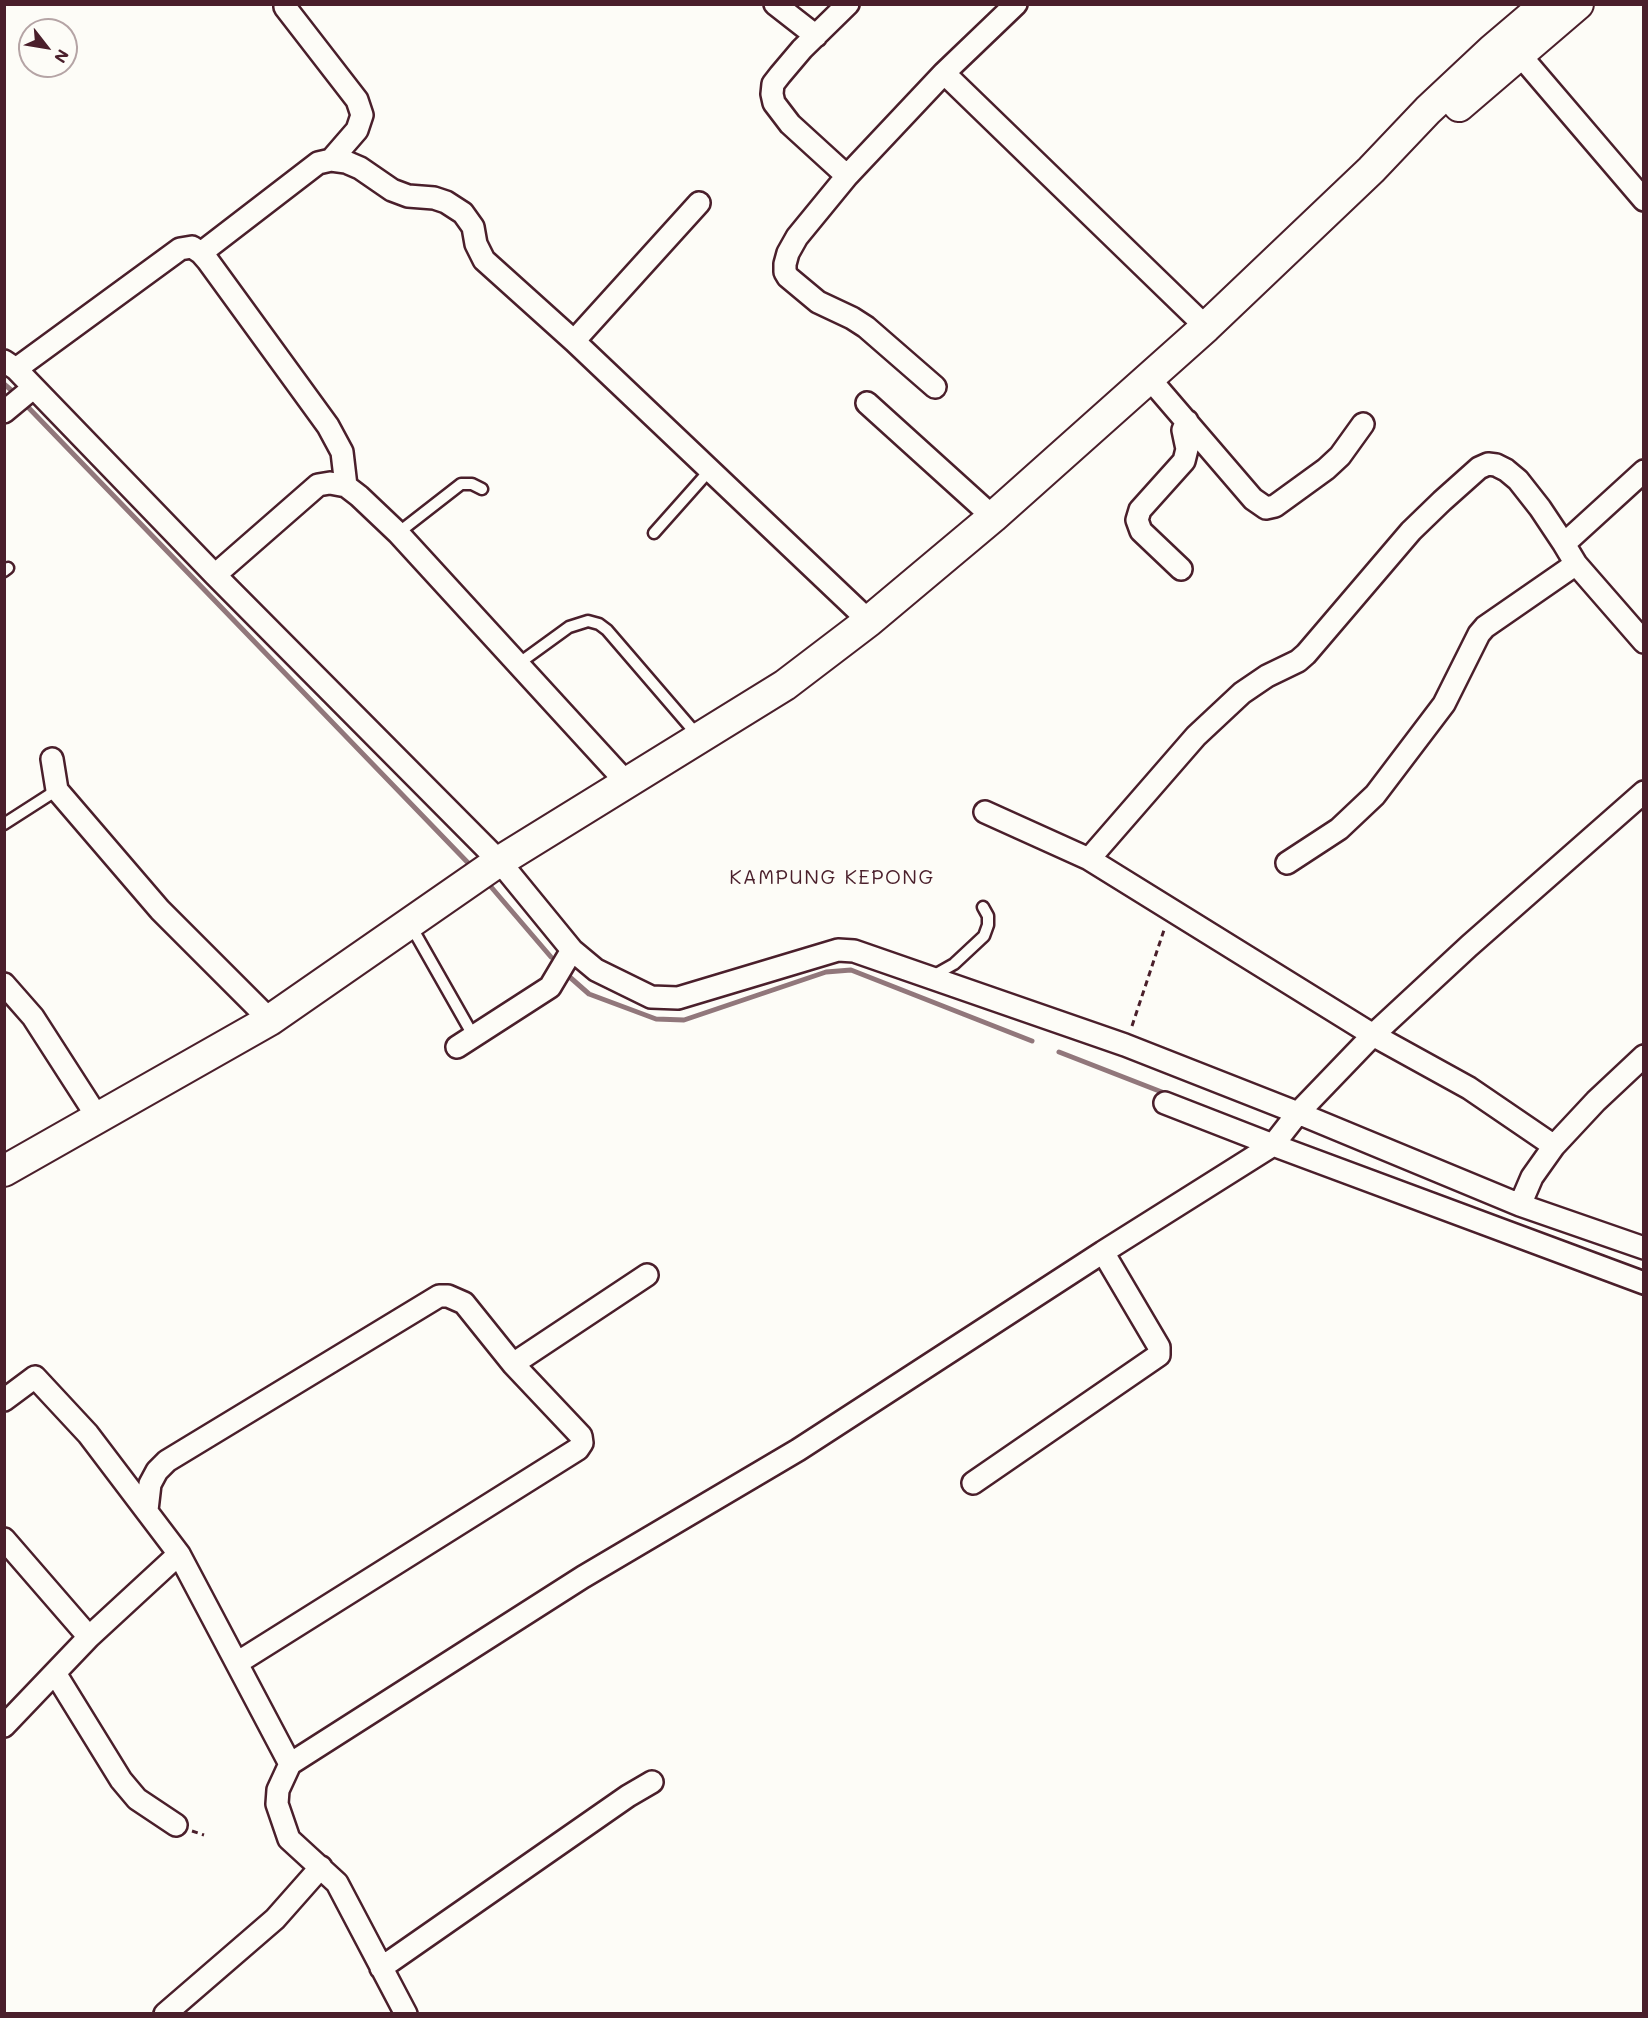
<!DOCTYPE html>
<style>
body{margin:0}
#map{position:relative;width:1648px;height:2018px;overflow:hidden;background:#fdfcf7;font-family:Mali,sans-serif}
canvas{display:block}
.frame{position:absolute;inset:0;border:6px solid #4a1f2b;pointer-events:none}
.north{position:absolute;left:18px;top:18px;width:60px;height:60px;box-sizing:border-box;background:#fdfcf7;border:2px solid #b5a4a5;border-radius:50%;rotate:121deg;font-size:16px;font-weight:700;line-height:24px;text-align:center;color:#4a1f2b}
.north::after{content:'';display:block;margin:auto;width:21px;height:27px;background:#4a1f2b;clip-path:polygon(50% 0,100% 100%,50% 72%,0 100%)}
</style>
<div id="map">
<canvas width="1648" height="2018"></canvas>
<div class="frame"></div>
<div class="north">N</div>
</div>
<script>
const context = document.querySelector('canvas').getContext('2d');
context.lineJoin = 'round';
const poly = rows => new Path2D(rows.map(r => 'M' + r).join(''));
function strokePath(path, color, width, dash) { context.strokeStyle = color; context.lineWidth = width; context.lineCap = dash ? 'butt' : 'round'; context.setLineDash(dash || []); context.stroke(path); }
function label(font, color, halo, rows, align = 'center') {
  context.font = font + ' Mali,sans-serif'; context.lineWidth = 4.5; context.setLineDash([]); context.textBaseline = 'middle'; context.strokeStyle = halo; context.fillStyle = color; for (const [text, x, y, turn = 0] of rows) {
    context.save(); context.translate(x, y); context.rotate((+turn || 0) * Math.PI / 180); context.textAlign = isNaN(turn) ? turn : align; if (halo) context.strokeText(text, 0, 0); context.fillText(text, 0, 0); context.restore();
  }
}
strokePath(poly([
 [4,384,17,395],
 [23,402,473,868],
 [486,881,551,957],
 [564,972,589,994,656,1019,684,1020,826,972,851,970,1032,1041],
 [1059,1052,1172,1096]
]), '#91777b', 5);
const lane = poly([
 [398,533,461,484,472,484,482,489],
 [654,533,710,470],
 [4,571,8,568],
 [518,664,569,627,588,621,599,624,607,630,699,737],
 [4,824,57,790],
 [411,926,474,1037],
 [931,977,954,964,984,936,988,925,988,916,983,907]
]);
const street = poly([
 [775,4,816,36],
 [285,7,357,100,362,115,357,130,331,160],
 [1520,55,1644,200],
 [944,73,1206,327],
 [847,176,790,124,774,103,772,94,773,84,780,75,802,49,848,4],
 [201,253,318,163,331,160,346,162,360,168,392,190,408,196,434,198,446,202,463,213,473,227,476,244,484,260,574,341,869,621],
 [574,341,699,203],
 [4,361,16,369,215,575,500,862,572,950,596,970,651,997,678,998,838,950,854,951,1125,1045,1298,1113,1520,1205,1644,1248],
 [16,369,180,249,192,247,201,253,208,261,328,426,342,452,346,486],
 [1149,378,1253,499,1266,508,1275,506,1326,469,1340,456,1363,424],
 [935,387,866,327,852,318,818,302,788,277,785,272,785,264,788,253,797,237,847,176,944,73,1016,4],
 [867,403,993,517],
 [4,412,33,388],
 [1644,471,1564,544,1576,564,1644,642],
 [1181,569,1141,531,1137,520,1140,510,1184,461,1187,449,1183,430,1187,421],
 [215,575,318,485,330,483,346,486,359,496,398,533,627,783],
 [52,759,57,790,160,910,270,1020],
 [985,812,1089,859],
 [1287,863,1339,829,1375,795,1444,704,1479,634,1485,627,1576,564],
 [4,984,33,1017,98,1118],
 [457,1047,550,987,572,950],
 [1165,1103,1273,1145,1644,1283],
 [1554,1146,1469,1088,1373,1035,1089,859,1196,736,1242,693,1267,676,1298,661,1306,654,1411,531,1442,501,1479,468,1488,464,1496,465,1506,470,1518,480,1540,508,1564,544],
 [1520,1205,1532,1177,1554,1146,1596,1101,1644,1056],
 [513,1364,647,1275],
 [4,1400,35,1377,88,1434,179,1554,290,1764],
 [973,1483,1159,1355,1159,1347,1103,1252,1273,1145,1298,1113,1373,1035,1469,946,1644,792],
 [147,1510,150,1484,157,1471,167,1461,439,1296,448,1296,464,1303,513,1364,581,1436,582,1443,578,1449,237,1663],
 [4,1539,89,1637],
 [55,1673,121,1780,137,1799,176,1825],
 [4,1726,89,1637,179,1554],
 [381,1968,628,1796,652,1782],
 [165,2014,275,1919,321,1867],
 [406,2014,337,1883,289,1839,277,1804,278,1790,290,1764,583,1577,798,1450,1103,1252]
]);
const secondary = poly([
 [1459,106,1578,4],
 [4,1171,270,1020,492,866,785,685,869,621,993,517,1206,327,1371,170,1428,110,1492,50,1546,4]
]);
strokePath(lane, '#4a1f2b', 15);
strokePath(street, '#4a1f2b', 26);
strokePath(secondary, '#4a1f2b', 34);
strokePath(poly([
 [1132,1026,1165,927],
 [192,1831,204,1835]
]), '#4a1f2b', 3, [6, 4.5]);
strokePath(lane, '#fdfcf7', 10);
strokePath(street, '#fdfcf7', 21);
strokePath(secondary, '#fdfcf7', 30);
context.letterSpacing = '1.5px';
label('20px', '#4a1f2b', '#fdfcf7', [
 ["KAMPUNG KEPONG",832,878]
]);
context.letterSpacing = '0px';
</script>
